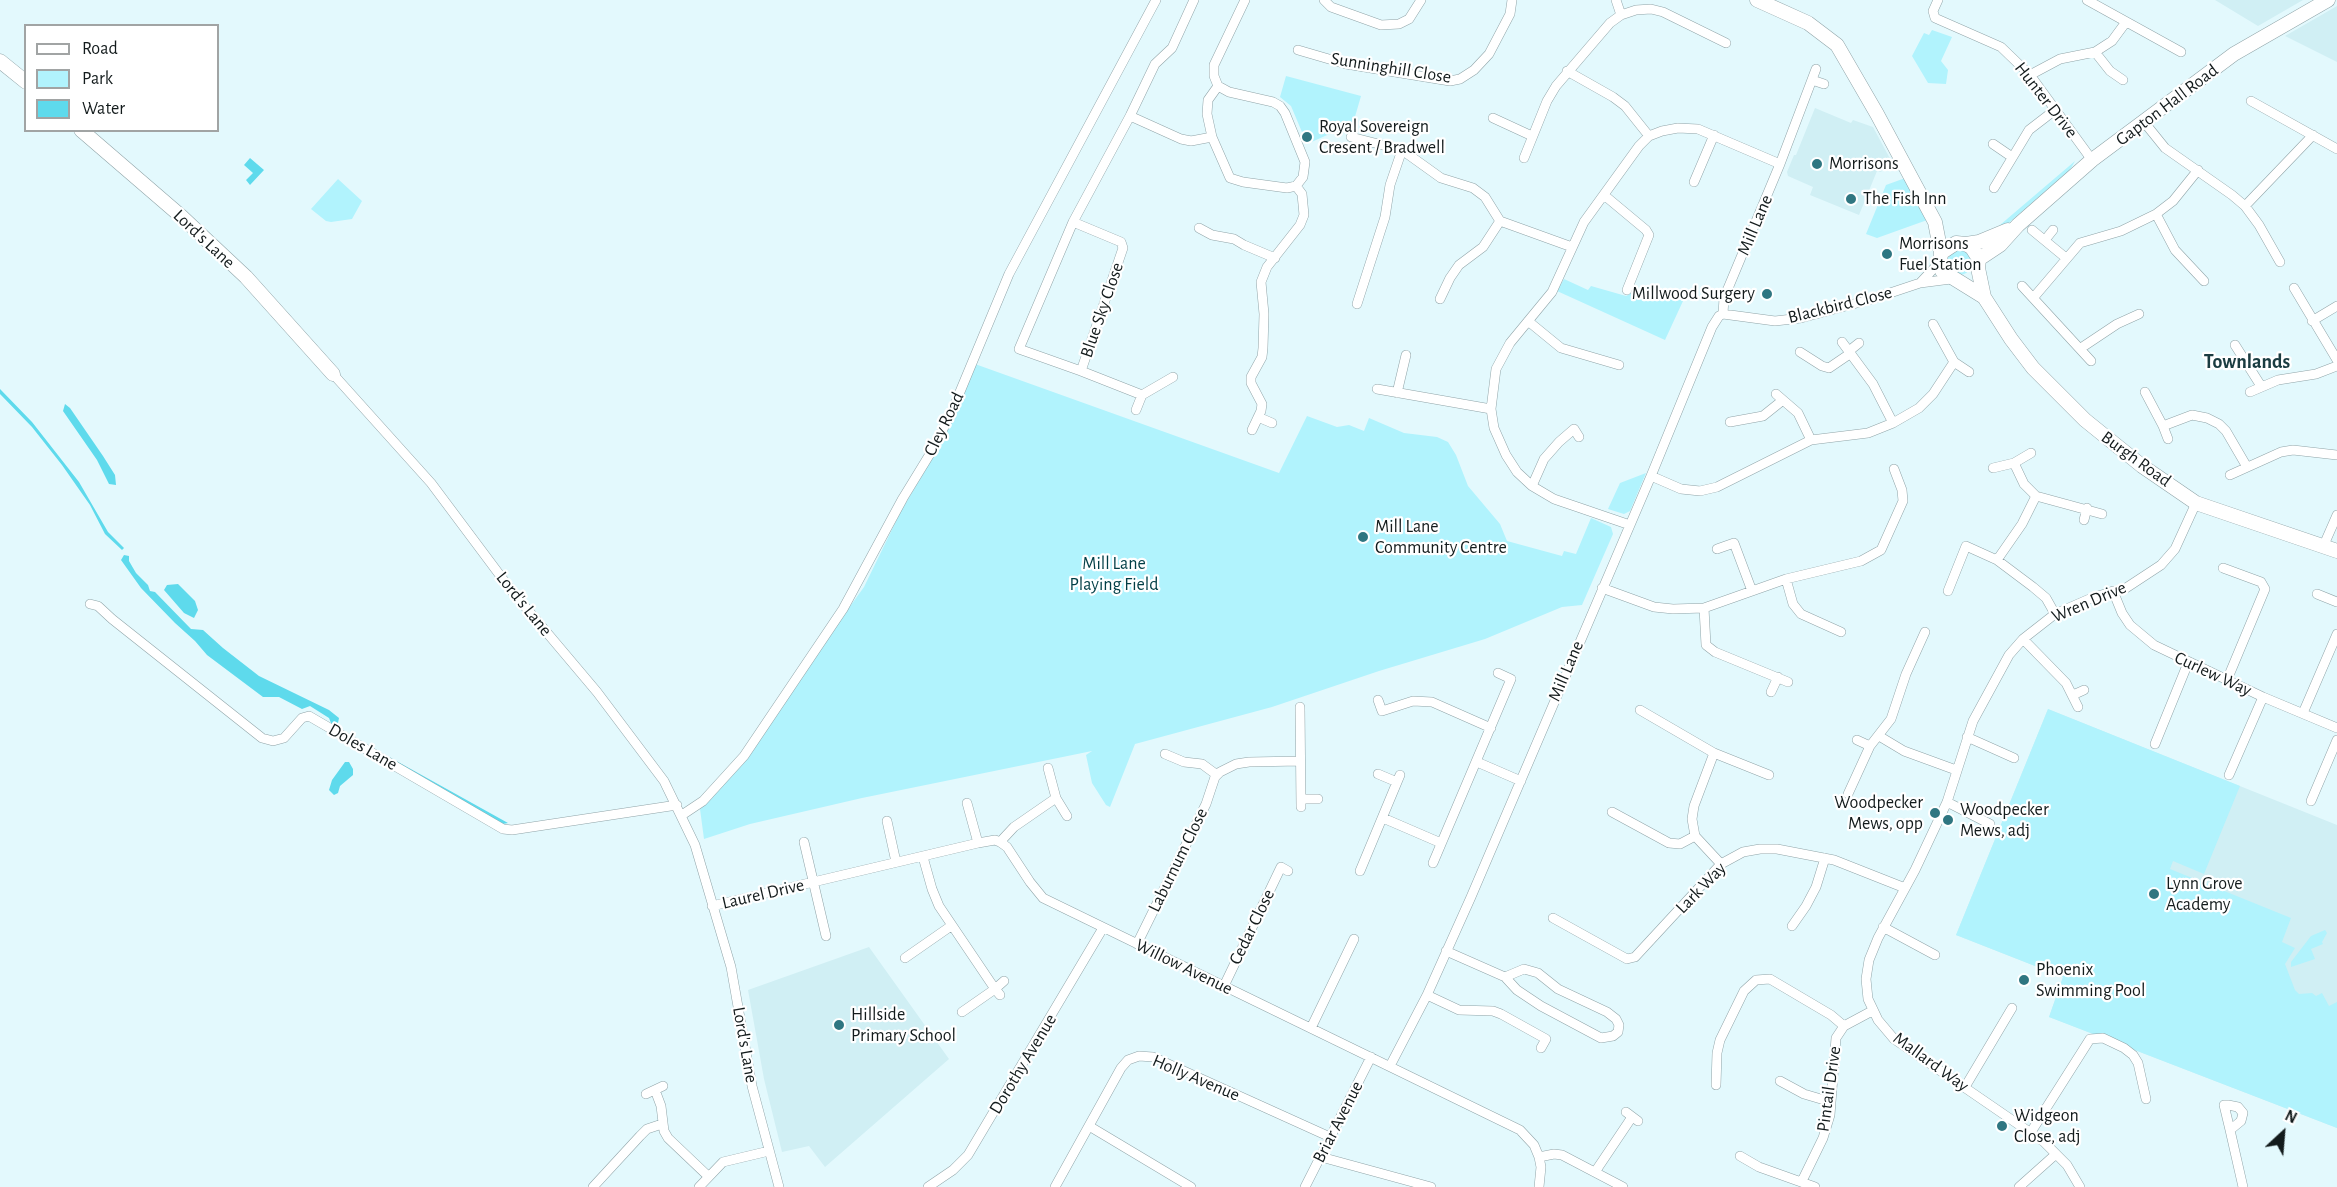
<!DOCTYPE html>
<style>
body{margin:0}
#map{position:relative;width:2337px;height:1187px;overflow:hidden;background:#e3f9fd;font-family:"Alegreya Sans",sans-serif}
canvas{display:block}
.legend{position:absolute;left:24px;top:24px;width:195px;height:108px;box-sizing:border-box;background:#fff;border:2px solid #a1a4a4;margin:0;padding:8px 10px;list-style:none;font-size:18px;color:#131b1c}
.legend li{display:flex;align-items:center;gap:12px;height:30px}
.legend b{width:30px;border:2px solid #a1a4a4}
.north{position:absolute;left:2253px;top:1103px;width:60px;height:60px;-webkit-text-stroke:4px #fff;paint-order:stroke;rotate:26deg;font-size:16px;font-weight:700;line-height:24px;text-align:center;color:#131b1c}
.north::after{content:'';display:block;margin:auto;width:21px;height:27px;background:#131b1c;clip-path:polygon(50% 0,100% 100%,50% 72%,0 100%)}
</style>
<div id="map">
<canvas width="2337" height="1187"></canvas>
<ul class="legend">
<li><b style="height:8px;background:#fff"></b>Road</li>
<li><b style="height:16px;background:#b1f3fd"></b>Park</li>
<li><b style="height:16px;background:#5edaec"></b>Water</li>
</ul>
<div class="north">N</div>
</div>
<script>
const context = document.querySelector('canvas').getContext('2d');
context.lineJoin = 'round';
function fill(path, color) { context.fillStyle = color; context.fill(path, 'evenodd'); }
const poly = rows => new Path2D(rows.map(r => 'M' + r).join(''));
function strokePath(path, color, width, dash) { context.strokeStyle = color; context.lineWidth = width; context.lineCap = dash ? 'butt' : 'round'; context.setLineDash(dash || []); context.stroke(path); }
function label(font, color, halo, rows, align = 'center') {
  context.font = font + ' "Alegreya Sans",sans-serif'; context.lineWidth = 4.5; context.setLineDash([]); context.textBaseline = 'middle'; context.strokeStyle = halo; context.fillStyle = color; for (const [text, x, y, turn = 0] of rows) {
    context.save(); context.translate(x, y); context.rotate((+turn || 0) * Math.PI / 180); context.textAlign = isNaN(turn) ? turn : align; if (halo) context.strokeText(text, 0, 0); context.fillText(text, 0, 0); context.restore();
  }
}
fill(poly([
 [2215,0,2303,0,2258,26],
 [2337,6,2337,62,2285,36],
 [1815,108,1851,123,1853,120,1873,127,1894,166,1880,172,1877,171,1859,215,1810,195,1813,187,1788,176,1787,172,1794,155,1796,155],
 [2048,709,2337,825,2337,1128,2049,1017,2063,977,1956,935],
 [869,947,949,1059,825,1167,809,1146,782,1152,764,1079,748,990]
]), '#d0eff4');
fill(poly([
 [1932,30,1952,37,1941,61,1948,70,1946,84,1928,83,1912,56,1924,33,1929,35],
 [1286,76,1361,96,1350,134,1334,132,1307,144,1291,106,1280,97],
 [2075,161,2070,170,2004,227,1993,231],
 [1908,177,1930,219,1877,238,1866,234,1886,185],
 [338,179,362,201,352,219,331,222,326,221,311,209],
 '1946 262a13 13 0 1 1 26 0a13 13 0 1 1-26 0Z',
 [1564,279,1588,290,1591,286,1626,296,1638,289,1646,292,1649,287,1683,301,1665,340,1557,291],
 [975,364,1279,473,1307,416,1337,427,1349,425,1364,431,1369,418,1404,433,1437,437,1448,442,1456,455,1468,486,1500,524,1507,541,1562,556,1564,551,1576,554,1591,518,1611,527,1613,534,1582,605,1562,607,1485,639,1379,671,1272,707,1135,744,1110,807,1106,805,1092,783,1086,755,1092,751,862,798,750,824,704,839,700,809,715,793,864,587,901,511,929,464],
 [1646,473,1630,511,1624,514,1608,509,1620,483],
 [2048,709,2240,786,2204,874,2173,861,2170,869,2291,918,2282,942,2295,948,2285,964,2295,990,2299,994,2312,993,2316,996,2322,993,2329,1006,2337,1002,2337,1128,2049,1017,2063,977,1956,935],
 [2325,930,2327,933,2322,942,2323,944,2311,949,2315,959,2291,967,2291,962,2311,936]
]), '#b1f3fd');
fill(poly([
 [250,158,264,170,250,185,246,180,253,173,244,165],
 [0,389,32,422,79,482,108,532,124,548,122,550,105,534,90,505,62,465,32,427,0,394],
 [65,404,70,408,103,456,115,475,116,485,109,484,97,460,63,411],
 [124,555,129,556,129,561,136,573,148,585,150,591,155,592,191,629,203,630,223,648,259,676,329,710,339,718,337,728,508,823,503,824,333,728,329,718,310,706,302,709,279,697,263,697,207,655,195,641,175,623,141,588,121,560],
 [178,584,195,601,198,610,194,618,184,613,164,590,167,585],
 [345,762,349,762,353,769,353,775,340,786,338,793,334,795,329,790,332,780]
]), '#5edaec');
const street = poly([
 [1324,0,1331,7,1381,25,1399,24,1409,19,1421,0],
 [1616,0,1621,15],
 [1938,0,1933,11,1935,18,2001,47,2030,75,2092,160],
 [2087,0,2181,52],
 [1298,50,1346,64,1450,81,1460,79,1474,70,1489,54,1510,14,1512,0],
 [2095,52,2110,71,2123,80],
 [1567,71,1613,97,1625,106,1649,136],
 [2030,75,2060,59,2095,52,2112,41,2126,22],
 [1812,80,1824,84],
 [1218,86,1229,92,1273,102,1280,106,1285,113,1305,162,1303,177,1296,186,1287,188,1243,182,1230,178,1212,137,1207,114,1208,100,1218,86],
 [1218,86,1214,76,1214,65,1245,0],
 [2251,101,2337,149],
 [1130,116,1181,139,1191,141,1212,137],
 [1493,118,1532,136],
 [2144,122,2165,148,2232,195,2245,206,2259,225,2280,262],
 [1351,137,1402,150,1441,178,1473,188,1485,197,1500,221],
 [1993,144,2012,157],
 [1524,158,1547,101,1556,86,1610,23,1621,15,1636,10,1651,9,1663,12,1726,43],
 [1694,182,1714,135],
 [1994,188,2029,130,2055,110],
 [1604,195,1646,230,1649,235,1627,290],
 [2245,206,2313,135],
 [2156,214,2175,250,2204,281],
 [1073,222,1121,242,1123,248,1081,371,1019,349,1073,222,1130,116,1155,64,1172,48,1194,0],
 [1199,228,1212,235,1234,239,1244,245,1275,258],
 [2032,230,2066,258],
 [2045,240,2053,230],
 [1920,283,1940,262],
 [2022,286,2091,361],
 [2294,288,2337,360],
 [2034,297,2080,243,2121,231,2156,214,2173,201,2198,170],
 [1440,299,1450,278,1459,265,1483,247,1500,221,1572,247],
 [1357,304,1385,217,1390,185,1402,150],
 [1723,314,1724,298,1780,164,1816,69],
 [1723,314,1775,321,1801,318,1872,299,1920,283,1951,279],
 [1528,321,1561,348,1619,365],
 [2312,321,2337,306],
 [1842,342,1873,384,1893,423],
 [2235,345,2261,386],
 [2081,348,2117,324,2139,314],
 [1849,351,1859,343],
 [1800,352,1822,366,1829,368,1851,353],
 [1954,362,1969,372],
 [1081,371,1142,395,1173,377],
 [333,374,431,483,511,590,597,692,664,781,695,845,731,967,752,1086,779,1187],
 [1377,389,1491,409],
 [2145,392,2163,426,2192,415,2207,418,2219,424,2226,431,2247,467],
 [2250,392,2278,380,2316,374,2337,366],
 [1397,393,1406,355],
 [1776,394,1798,413,1811,440],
 [1136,410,1142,395],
 [1258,417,1272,423],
 [1730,422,1763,416,1783,400],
 [2163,426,2168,439],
 [1252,430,1261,411,1262,404,1251,383,1251,377,1262,357,1263,348,1264,314,1261,282,1267,267,1300,225,1304,215,1302,194,1296,186],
 [2014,463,2031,453],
 [1993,468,2014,463,2024,484,2036,496,2102,514],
 [2230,475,2281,452,2293,450,2337,455],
 [1651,476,1681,489,1700,491,1717,487,1811,440,1868,433,1893,423,1919,408,1933,394,1954,362,1933,324],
 [1532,486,1544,459,1559,442,1574,429,1579,437],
 [2084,520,2087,508],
 [1630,525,1554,499,1532,486,1517,472,1506,455,1494,428,1491,409,1496,369,1510,343,1552,292,1584,222,1639,146,1649,136,1662,131,1678,128,1698,129,1780,164],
 [2323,547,2337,515],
 [1717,549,1734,543,1752,591],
 [1997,560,2022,524,2036,496],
 [2223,568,2261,582,2265,589,2227,680],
 [1786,579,1793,604,1801,614,1841,632],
 [1602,588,1654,607,1673,609,1704,608,1786,579,1861,561,1881,550,1903,501,1902,490,1894,469],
 [1948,591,1966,546,1997,560,2033,587,2046,598,2055,614],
 [2113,591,2122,613,2130,625,2154,645,2263,697,2337,728],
 [2317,594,2337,602],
 [90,604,98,606,112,619,262,738,273,741,284,738,302,718,309,716,503,829,512,830,677,805],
 [1704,608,1706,645,1715,652,1788,682],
 [2023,639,2066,683,2078,707],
 [1771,692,1778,677],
 [2073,695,2084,690],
 [1378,700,1382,711,1413,701,1432,702,1491,728],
 [1300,707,1301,807],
 [1640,710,1714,753,1769,775],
 [2303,713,2337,634],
 [1879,736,1904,751,1956,770],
 [1967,737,2014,758],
 [1857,740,1870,746],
 [2155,744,2188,663],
 [1714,753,1694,806,1692,819,1695,836,1721,864],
 [1165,754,1184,762,1202,764,1217,775],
 [1477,762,1521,781],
 [1048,768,1056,798,1067,816],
 [1378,774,1397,782],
 [2229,775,2263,697],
 [1848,794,1870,746,1891,719,1906,674,1925,632],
 [1301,799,1318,799],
 [2311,801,2337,740],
 [1947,802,1990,824],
 [967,803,978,843],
 [1612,812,1669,843,1680,844,1695,836],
 [682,815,703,801,744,756,843,609,903,498,933,449,952,411,1009,274,1156,0],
 [1383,818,1441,843],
 [887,821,896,862],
 [804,842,826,936],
 [1000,842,1007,847,1030,882,1043,898,1520,1130,1534,1145,1539,1157,1541,1167,1539,1187],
 [1000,842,1014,827,1056,798],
 [923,857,932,889,939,906,995,989,962,1012],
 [1433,863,1511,679,1498,673],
 [1360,871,1400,775],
 [712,906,978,843,995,840,1000,842],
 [1553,918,1627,959,1635,957,1721,864,1743,852,1760,849,1777,849,1834,860,1905,888],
 [1792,926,1806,906,1816,887,1825,858],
 [1883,927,1935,955],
 [1137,944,1206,804,1215,777,1220,772,1236,764,1249,762,1300,761],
 [1446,951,1505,977,1517,990,1541,1006,1601,1038,1613,1036,1618,1032,1619,1025,1616,1019,1607,1012,1558,989,1538,973,1524,969,1505,977],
 [905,958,951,926],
 [1224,986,1281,867,1288,871],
 [1000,995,995,989,1004,981],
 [1427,995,1459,1010,1493,1011,1501,1014,1546,1039,1541,1048],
 [1311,1028,1354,939],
 [1390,1066,1427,995,1471,897,1651,476,1712,327,1719,316,1723,314],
 [1780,1081,1804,1094,1831,1102],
 [1716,1085,1717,1053,1720,1040,1744,991,1756,980,1770,979,1831,1015,1844,1026],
 [1965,1087,2012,1008],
 [655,1090,661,1106,664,1131,668,1138,708,1176],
 [646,1094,663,1086],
 [1626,1112,1638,1121],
 [1089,1126,1191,1187],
 [2230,1130,2241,1121,2243,1113,2238,1107,2228,1105,2224,1105,2230,1130,2243,1187],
 [2031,1132,2090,1039,2103,1038,2124,1048,2133,1055,2138,1063,2146,1099],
 [1740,1156,1759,1167,1815,1187],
 [1321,1157,1431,1187],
 [1539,1157,1554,1154,1562,1155,1623,1187],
 [1595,1172,1632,1117],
 [1802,1181,1823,1138,1830,1115,1836,1038,1844,1026,1872,1011],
 [593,1187,640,1136,647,1129,662,1124],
 [699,1187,723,1162,769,1151],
 [928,1187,953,1170,968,1155,1103,928],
 [1055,1187,1121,1068,1128,1060,1139,1056,1153,1057,1330,1137],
 [1305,1187,1371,1057],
 [2019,1187,2056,1154],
 [2080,1187,2067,1165,2044,1142,1894,1039,1878,1020,1868,999,1866,979,1869,960,1878,938,1915,870,1947,802,1973,721,2009,655,2023,639,2055,614,2094,597,2126,588,2161,565,2175,549,2196,503]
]);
const secondary = poly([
 [1757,0,1808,23,1837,45,1877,114,1935,222,1941,253,1940,262,1942,271,1984,297],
 [0,61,26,82],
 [81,130,182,217,246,277,333,374],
 [1966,244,1979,242,2008,230],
 [1941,253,1956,243,1966,244,1972,248,1979,259,1978,268,1984,297,2011,339,2033,368,2085,420,2142,466,2196,503,2337,551],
 [1979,259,2000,245,2018,225,2092,160,2234,54,2328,0]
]);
strokePath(street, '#90a4a8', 10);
strokePath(secondary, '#90a4a8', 15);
strokePath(street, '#fff', 9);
strokePath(secondary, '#fff', 14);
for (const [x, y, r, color] of [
 [1307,137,6,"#2f7681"],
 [1817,164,6,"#2f7681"],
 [1851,199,6,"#2f7681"],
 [1887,254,6,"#2f7681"],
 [1767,294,6,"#2f7681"],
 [1363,537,6,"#2f7681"],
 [1935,813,6,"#2f7681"],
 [1948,820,6,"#2f7681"],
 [2154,894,6,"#2f7681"],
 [2024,980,6,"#2f7681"],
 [839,1025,6,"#2f7681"],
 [2002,1126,6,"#2f7681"]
]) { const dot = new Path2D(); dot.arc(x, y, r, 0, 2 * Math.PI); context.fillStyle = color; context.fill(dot); strokePath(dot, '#fff', 2); }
label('18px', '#131b1c', '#fff', [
 ["Sunninghill Close",1391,68,9],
 ["Hunter Drive",2046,100,52],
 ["Gapton Hall Road",2167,105,-37],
 ["Mill Lane",1755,225,-67],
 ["Lord's Lane",204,239,43],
 ["Blackbird Close",1840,305,-14],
 ["Blue Sky Close",1102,310,-71],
 ["Cley Road",944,424,-64],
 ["Burgh Road",2136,459,36],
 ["Wren Drive",2089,602,-23],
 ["Lord's Lane",524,604,51],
 ["Mill Lane",1566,671,-67],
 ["Curlew Way",2213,674,25],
 ["Doles Lane",363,747,30],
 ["Laburnum Close",1178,860,-64],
 ["Lark Way",1701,888,-46],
 ["Laurel Drive",763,894,-13],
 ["Cedar Close",1252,927,-64],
 ["Willow Avenue",1184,967,26],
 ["Lord's Lane",745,1045,80],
 ["Mallard Way",1931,1062,36],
 ["Dorothy Avenue",1023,1064,-59],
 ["Holly Avenue",1196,1078,23],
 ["Pintail Drive",1829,1089,-82],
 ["Briar Avenue",1338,1122,-63]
]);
label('18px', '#131b1c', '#fff', [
 ["Royal Sovereign",1319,127],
 ["Cresent / Bradwell",1319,148],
 ["Morrisons",1829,164],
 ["The Fish Inn",1863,199],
 ["Morrisons",1899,244],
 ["Fuel Station",1899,265],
 ["Millwood Surgery",1755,294,"right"],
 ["Mill Lane",1375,527],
 ["Community Centre",1375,548],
 ["Woodpecker",1923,803,"right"],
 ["Mews, opp",1923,824,"right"],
 ["Woodpecker",1960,810],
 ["Mews, adj",1960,831],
 ["Lynn Grove",2166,884],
 ["Academy",2166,905],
 ["Phoenix",2036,970],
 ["Swimming Pool",2036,991],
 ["Hillside",851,1015],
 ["Primary School",851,1036],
 ["Widgeon",2014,1116],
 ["Close, adj",2014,1137]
], 'left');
label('18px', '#013e46', '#fff', [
 ["Mill Lane",1114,564],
 ["Playing Field",1114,585]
]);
label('bold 20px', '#1a3c41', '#fff', [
 ["Townlands",2247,362]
]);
</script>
